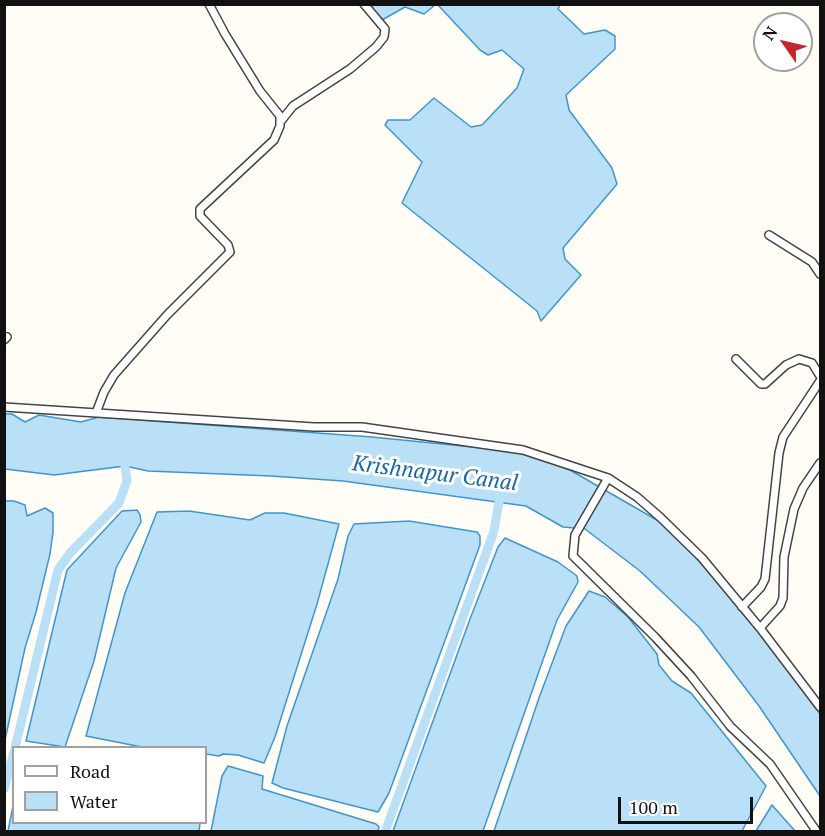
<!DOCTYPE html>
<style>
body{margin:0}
#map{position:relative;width:825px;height:836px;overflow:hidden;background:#fffdf5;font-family:"PT Serif",serif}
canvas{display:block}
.frame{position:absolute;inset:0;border:6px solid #111;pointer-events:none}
.legend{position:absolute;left:12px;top:746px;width:195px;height:78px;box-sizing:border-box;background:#fff;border:2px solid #a0a0a0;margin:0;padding:8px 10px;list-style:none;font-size:18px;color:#111}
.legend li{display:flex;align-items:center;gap:12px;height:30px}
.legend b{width:30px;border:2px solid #a0a0a0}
.north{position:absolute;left:753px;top:12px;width:60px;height:60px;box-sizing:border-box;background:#fff;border:2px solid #a0a0a0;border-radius:50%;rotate:304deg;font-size:16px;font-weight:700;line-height:24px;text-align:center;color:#111}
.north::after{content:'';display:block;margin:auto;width:21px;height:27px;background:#c4262e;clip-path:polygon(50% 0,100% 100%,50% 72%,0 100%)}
.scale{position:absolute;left:618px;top:797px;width:135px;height:27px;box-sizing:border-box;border:3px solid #111;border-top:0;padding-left:8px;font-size:18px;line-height:21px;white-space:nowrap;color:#111;-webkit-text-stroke:4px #fff;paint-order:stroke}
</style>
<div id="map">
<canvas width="825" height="836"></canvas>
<div class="frame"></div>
<ul class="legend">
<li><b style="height:8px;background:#fff"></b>Road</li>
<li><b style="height:16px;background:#b9e0f7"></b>Water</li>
</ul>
<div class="north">N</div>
<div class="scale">100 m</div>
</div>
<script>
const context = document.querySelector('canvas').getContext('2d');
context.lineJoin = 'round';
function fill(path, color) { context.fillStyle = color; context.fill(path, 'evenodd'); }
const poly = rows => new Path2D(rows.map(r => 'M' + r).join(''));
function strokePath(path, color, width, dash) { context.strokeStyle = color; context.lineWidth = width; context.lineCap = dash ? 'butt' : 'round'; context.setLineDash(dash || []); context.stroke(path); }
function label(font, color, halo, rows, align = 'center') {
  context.font = font + ' "PT Serif",serif'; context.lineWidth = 6; context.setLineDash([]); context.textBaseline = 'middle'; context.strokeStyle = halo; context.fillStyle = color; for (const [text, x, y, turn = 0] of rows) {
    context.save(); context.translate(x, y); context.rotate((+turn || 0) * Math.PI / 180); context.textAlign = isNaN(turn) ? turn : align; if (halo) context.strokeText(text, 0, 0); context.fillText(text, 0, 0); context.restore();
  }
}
const water = poly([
 [368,5,435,5,424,14,405,7,382,20,368,5],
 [438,5,560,5,558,9,584,34,605,30,615,36,615,49,566,95,569,110,612,168,617,184,563,248,565,259,581,275,541,321,537,311,402,203,422,162,385,125,388,120,410,120,434,98,471,127,482,125,517,88,524,69,502,50,488,55,480,50,438,5],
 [5,414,12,414,25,422,39,415,81,422,99,417,372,437,523,452,570,470,669,527,759,629,820,714,820,796,759,706,699,627,640,571,585,529,563,527,526,506,343,481,271,476,148,471,125,466,54,475,5,469,5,414],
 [5,501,14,501,25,505,27,516,45,508,53,513,53,532,50,554,36,612,25,648,5,740,5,501],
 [137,510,140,515,141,522,116,568,94,661,65,747,26,741,67,570,122,511,137,510],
 [189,511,250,520,265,513,284,513,339,524,317,604,275,737,264,763,238,755,223,754,219,756,206,754,206,748,142,747,86,736,125,593,157,512,189,511],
 [409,521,477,532,480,536,480,545,389,793,378,812,283,788,272,783,287,726,338,579,348,536,354,524,409,521],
 [505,538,558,562,577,576,578,582,557,620,483,831,393,831,470,619,498,547,505,538],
 [589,591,605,597,628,617,657,654,659,665,672,681,691,693,766,786,742,831,494,831,539,698,566,626,589,591],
 [228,766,263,776,262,789,376,824,379,827,378,831,211,831,222,776,228,766],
 [772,805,795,831,756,831,772,805],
 [13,806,14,822,200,823,199,832,8,831,13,806]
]);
fill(water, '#b9e0f7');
strokePath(water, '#3f96cf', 1.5);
strokePath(poly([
 [494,530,499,502],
 [15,748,58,570,71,552,119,503,127,481,125,466],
 [4,789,14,752],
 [385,832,493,534]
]), '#b9e0f7', 9);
const street = poly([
 [281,121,293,106,350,69,376,47,384,37,385,29,364,4],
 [769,235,812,262,820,274],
 [4,340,7,337],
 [736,359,761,384,765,384,786,365,799,359,812,363,820,376],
 [4,407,314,427,362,427,523,450,608,478,637,497,661,518,702,558,760,628,820,707],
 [96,413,104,392,114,375,167,315,230,252,228,245,200,216,200,209,274,140,280,126,280,116,260,91,225,34,209,4],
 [608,478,575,535,573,556,655,637,691,676,730,726,770,764,817,832],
 [742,607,761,587,765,579,779,453,783,437,820,381],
 [760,628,780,606,783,598,784,557,794,509,803,488,820,463]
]);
strokePath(street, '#444', 10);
strokePath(street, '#fff', 7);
label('italic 22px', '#1768a6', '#fff', [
 ["Krishnapur Canal",435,474,7]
]);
</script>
